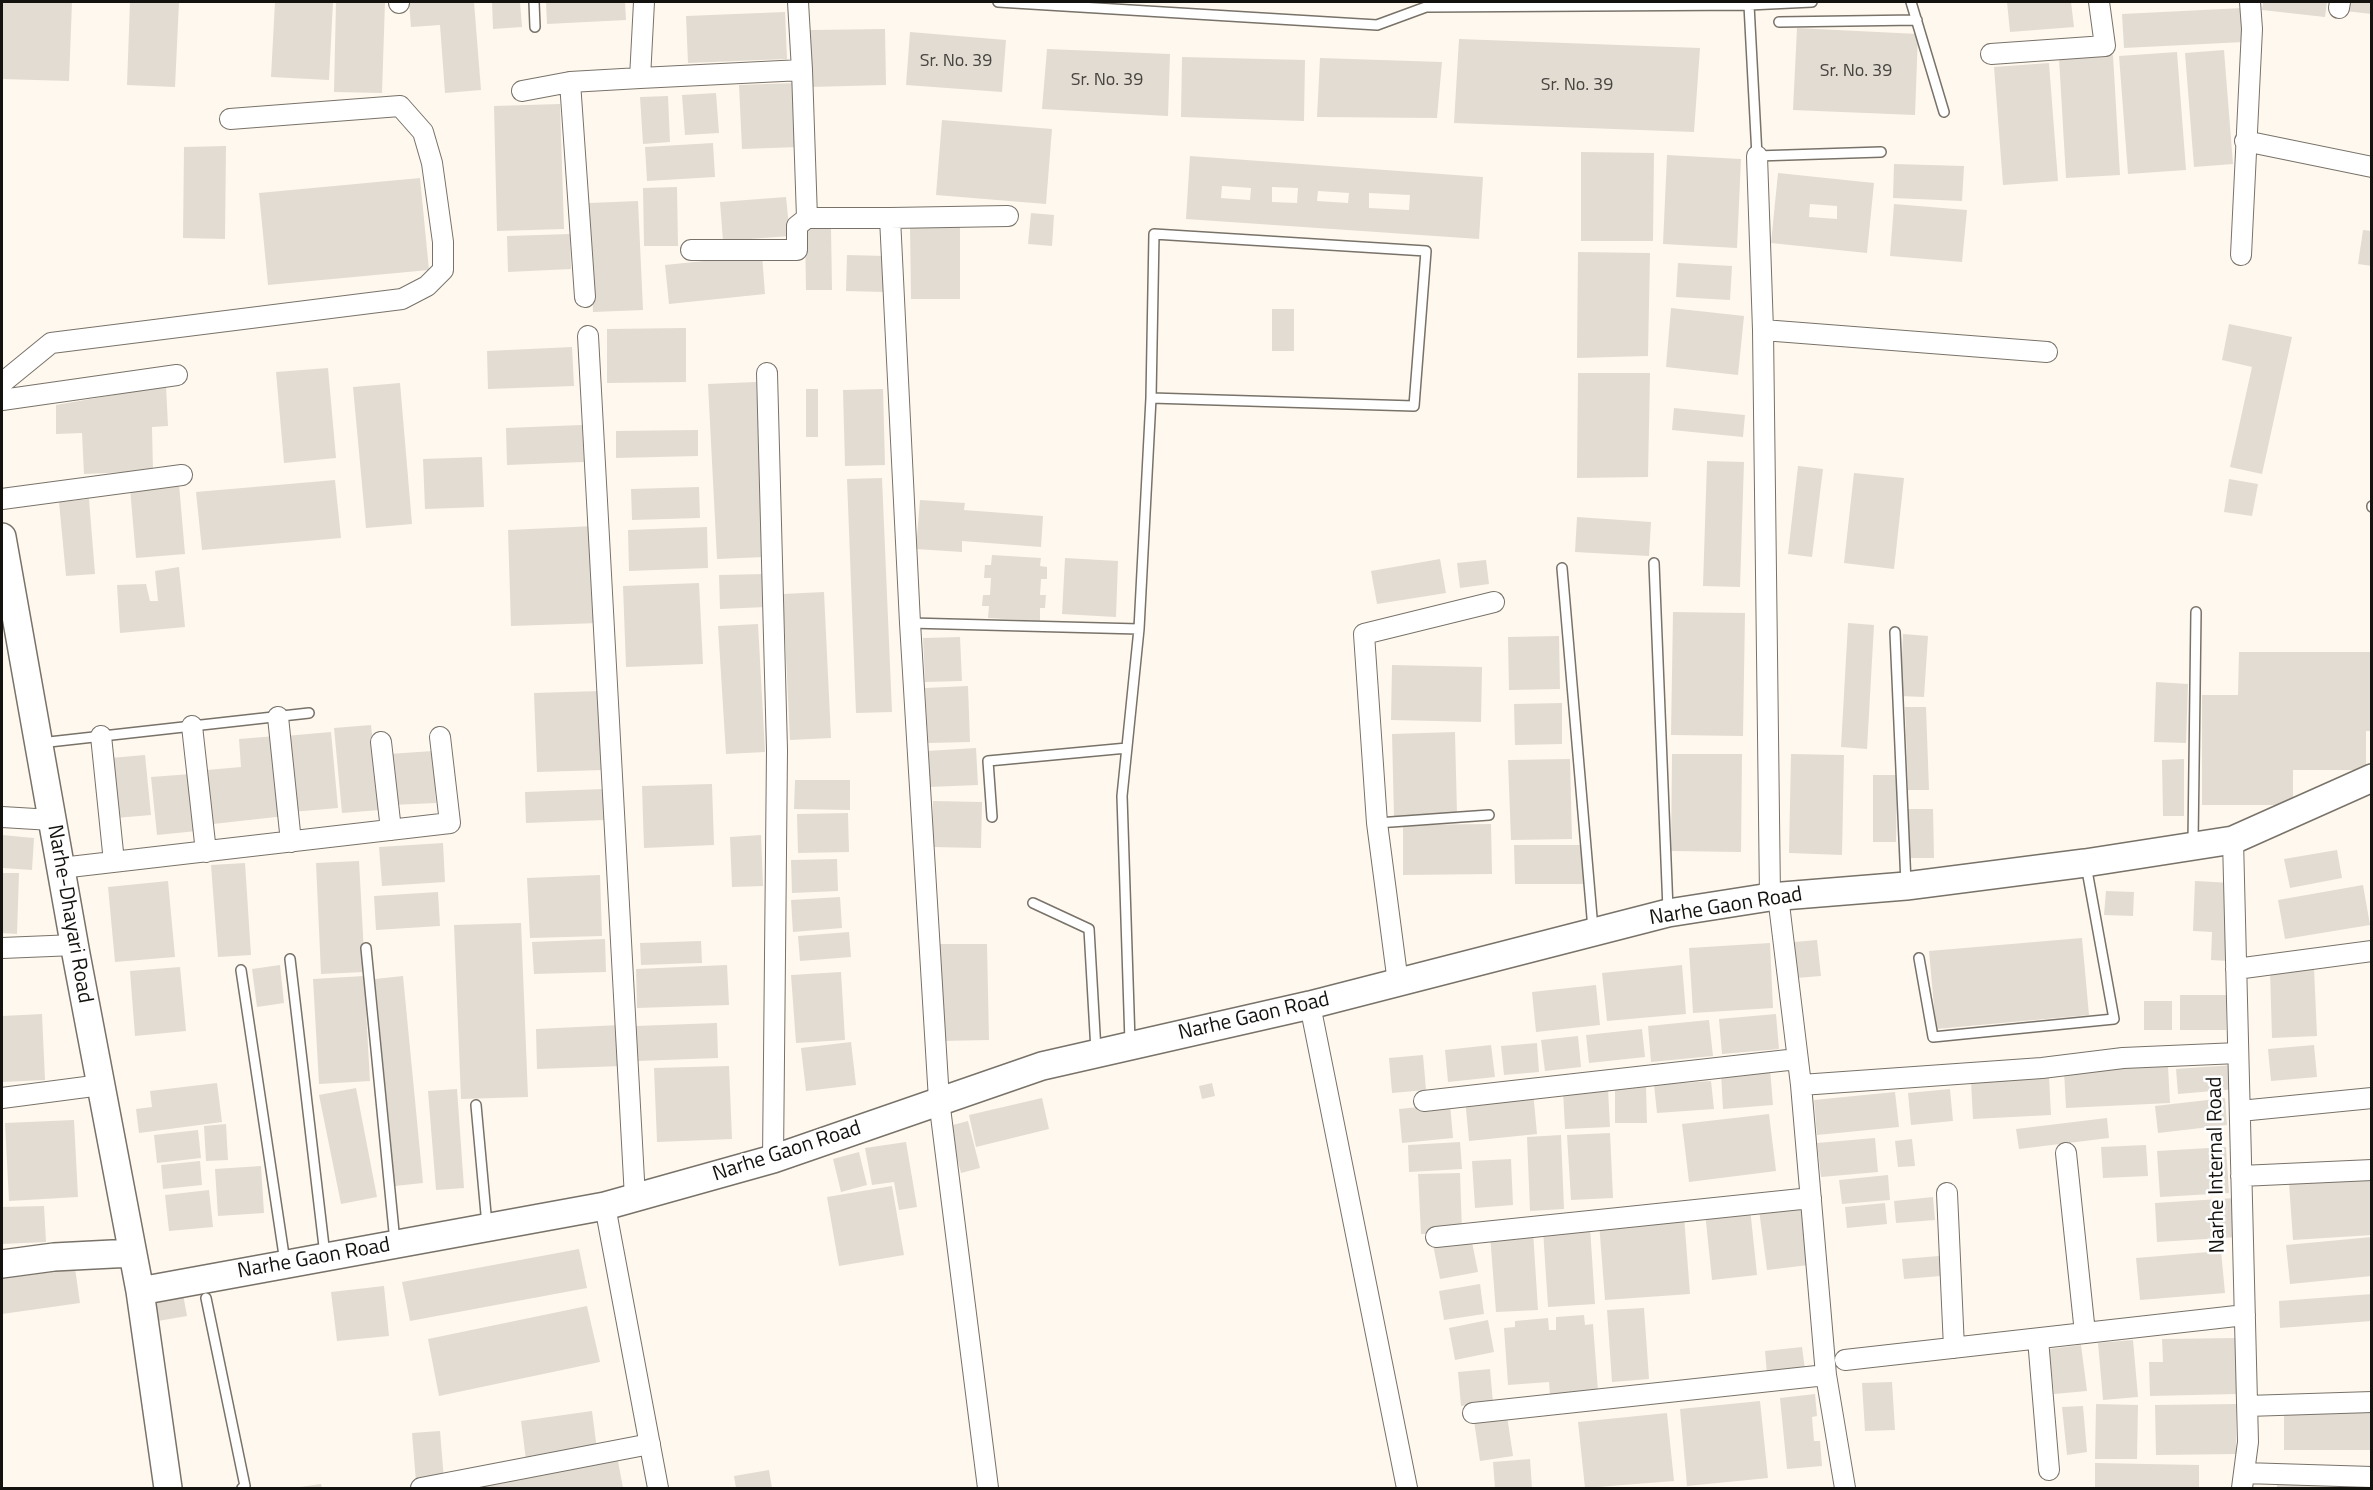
<!DOCTYPE html>
<style>
body{margin:0}
#map{position:relative;width:2373px;height:1490px;overflow:hidden;background:#fff8ee;font-family:"Titillium Web",sans-serif}
canvas{display:block}
.frame{position:absolute;inset:0;border:3px solid #14120f;pointer-events:none}
</style>
<div id="map">
<canvas width="2373" height="1490"></canvas>
<div class="frame"></div>
</div>
<script>
const context = document.querySelector('canvas').getContext('2d');
context.lineJoin = 'round';
function fill(path, color) { context.fillStyle = color; context.fill(path, 'evenodd'); }
const poly = rows => new Path2D(rows.map(r => 'M' + r).join(''));
function strokePath(path, color, width, dash) { context.strokeStyle = color; context.lineWidth = width; context.lineCap = dash ? 'butt' : 'round'; context.setLineDash(dash || []); context.stroke(path); }
function label(font, color, halo, rows, align = 'center') {
  context.font = font + ' "Titillium Web",sans-serif'; context.lineWidth = 5; context.setLineDash([]); context.textBaseline = 'middle'; context.strokeStyle = halo; context.fillStyle = color; for (const [text, x, y, turn = 0] of rows) {
    context.save(); context.translate(x, y); context.rotate((+turn || 0) * Math.PI / 180); context.textAlign = isNaN(turn) ? turn : align; if (halo) context.strokeText(text, 0, 0); context.fillText(text, 0, 0); context.restore();
  }
}
fill(poly([
 [2,2,72,2,69,81,2,79],
 [130,2,179,2,175,87,127,85],
 [275,2,333,2,329,80,271,77],
 [336,2,385,2,382,93,334,92],
 [409,2,474,2,481,90,445,93,440,25,411,27],
 [492,2,520,2,522,27,493,29],
 [546,2,625,2,626,20,547,24],
 [2007,2,2071,2,2074,27,2010,32],
 [2263,2,2327,2,2325,17,2262,10],
 [2346,2,2372,2,2372,14,2345,11],
 [2243,8,2244,42,2124,48,2122,14],
 [785,12,787,59,688,63,686,16],
 [1797,28,1918,34,1915,115,1793,110],
 [885,29,886,85,810,87,810,30],
 [910,32,1006,40,1002,92,906,85],
 [1459,39,1700,48,1694,132,1454,123],
 [1047,49,1170,54,1168,116,1042,109],
 [2224,50,2233,164,2194,167,2185,53],
 [2177,52,2186,170,2128,174,2119,56],
 [2113,55,2120,175,2066,178,2059,58],
 [1182,57,1305,60,1304,121,1181,117],
 [1320,58,1442,62,1437,118,1317,117],
 [2049,63,2058,181,2003,185,1994,67],
 [795,83,799,147,742,149,739,85],
 [716,93,719,133,685,135,682,95],
 [668,96,670,142,643,144,640,97],
 [560,104,564,229,497,231,494,106],
 [942,120,1052,129,1046,204,936,195],
 [713,143,715,177,647,181,645,147],
 [226,146,225,239,183,238,184,147],
 [1581,152,1654,153,1653,241,1581,241],
 [1667,155,1741,159,1737,248,1663,244],
 [1190,156,1483,177,1479,239,1186,219],
 [1222,186,1251,188,1250,200,1221,198],
 [1272,187,1298,188,1297,203,1272,202],
 [1318,191,1349,193,1348,203,1317,201],
 [1369,193,1410,195,1409,210,1369,208],
 [1894,164,1964,166,1962,201,1893,198],
 [1778,173,1874,183,1867,253,1771,243],
 [1810,204,1837,206,1837,219,1809,217],
 [420,178,429,270,268,285,259,193],
 [677,187,678,246,644,246,643,188],
 [786,197,790,236,723,241,720,202],
 [638,201,643,310,593,312,589,203],
 [1894,204,1967,210,1962,262,1890,256],
 [1031,213,1054,215,1052,246,1028,244],
 [910,224,960,224,960,299,911,299],
 [831,228,832,290,806,290,805,229],
 [2363,230,2372,231,2372,266,2358,264],
 [570,234,571,269,508,272,507,236],
 [1578,252,1650,253,1648,356,1577,358],
 [762,255,765,294,669,304,665,265],
 [847,255,886,256,884,292,846,291],
 [1678,263,1732,266,1730,300,1676,297],
 [1671,308,1744,316,1738,375,1666,367],
 [1272,309,1294,309,1294,351,1272,351],
 [2229,324,2292,337,2262,474,2230,467,2252,367,2222,360],
 [686,328,686,382,607,383,607,329],
 [572,347,574,386,488,389,487,351],
 [328,368,336,458,284,463,276,372],
 [1578,373,1650,373,1648,477,1577,478],
 [756,382,765,557,717,559,708,384],
 [400,383,412,524,366,528,353,387],
 [166,386,168,426,152,427,153,471,84,474,82,433,56,434,56,405],
 [806,389,818,389,818,437,806,437],
 [883,389,885,465,845,466,843,390],
 [1674,408,1745,415,1743,437,1672,430],
 [582,425,584,462,507,465,506,428],
 [698,430,698,456,616,458,616,431],
 [482,457,484,507,425,509,423,459],
 [1707,461,1744,462,1740,587,1703,586],
 [1798,466,1823,469,1812,557,1788,554],
 [1854,473,1904,478,1894,569,1844,563],
 [882,478,892,712,856,713,847,479],
 [2229,479,2258,484,2252,516,2224,512],
 [335,480,341,538,202,550,196,492],
 [179,484,185,554,136,558,130,488],
 [699,487,700,518,632,520,631,489],
 [89,499,95,574,66,576,59,502],
 [920,500,965,503,964,510,1043,516,1041,547,962,541,962,552,916,549],
 [1577,517,1651,522,1649,556,1575,552],
 [595,526,599,623,511,626,508,530],
 [707,527,708,568,629,571,628,530],
 [992,555,1041,558,1040,566,1047,567,1047,579,1041,579,1040,595,1046,595,1045,608,1040,608,1040,621,988,618,989,606,982,606,983,595,990,595,991,578,984,578,985,565,991,565],
 [1065,558,1118,561,1116,617,1062,614],
 [1440,559,1446,593,1377,604,1371,571],
 [1486,560,1489,584,1460,588,1457,563],
 [179,567,185,627,120,633,117,585,146,584,150,601,158,601,155,571],
 [764,574,766,607,720,609,719,575],
 [699,583,703,664,626,667,623,586],
 [824,592,831,738,790,740,783,594],
 [1673,612,1745,613,1743,736,1671,735],
 [1848,623,1874,625,1867,749,1841,747],
 [758,624,765,752,726,754,718,626],
 [1903,634,1928,636,1924,697,1900,696],
 [1559,636,1560,689,1509,690,1508,637],
 [960,637,962,681,925,682,923,638],
 [2239,652,2372,652,2372,731,2366,731,2366,770,2293,770,2293,805,2202,805,2202,695,2238,695],
 [1392,665,1482,667,1481,722,1391,720],
 [2156,682,2188,684,2186,743,2154,742],
 [968,686,970,742,928,743,925,688],
 [601,691,604,770,537,772,534,693],
 [1562,703,1562,744,1515,745,1514,704],
 [1905,707,1926,707,1929,790,1908,790],
 [371,725,380,810,342,813,334,728],
 [331,732,338,808,292,812,285,736],
 [1455,732,1457,815,1394,817,1392,734],
 [276,736,285,816,213,824,207,770,241,767,239,739],
 [976,748,978,785,929,787,927,751],
 [433,751,436,803,392,805,389,754],
 [1672,754,1742,754,1741,852,1671,851],
 [1791,754,1844,755,1842,855,1789,853],
 [145,755,151,815,116,818,110,758],
 [1570,759,1572,839,1511,840,1508,760],
 [2184,759,2184,816,2163,816,2162,760],
 [191,774,197,831,157,835,151,777],
 [1873,775,1897,775,1896,842,1873,842],
 [795,780,850,780,850,810,794,809],
 [712,784,714,845,644,848,642,786],
 [604,789,605,820,526,823,525,792],
 [933,801,982,802,981,848,932,847],
 [1908,809,1933,809,1934,858,1909,858],
 [848,813,849,852,798,853,797,814],
 [1491,824,1492,874,1403,875,1403,825],
 [2,835,34,838,32,870,2,868],
 [761,835,763,886,732,887,730,837],
 [443,843,445,882,382,886,379,847],
 [1514,845,1584,845,1584,884,1515,884],
 [2337,850,2342,878,2290,888,2284,859],
 [837,859,838,891,792,893,791,860],
 [359,861,365,972,321,974,316,863],
 [245,863,251,955,218,957,211,865],
 [2,873,19,873,17,934,2,933],
 [600,875,602,936,530,938,527,878],
 [168,881,175,957,115,962,108,887],
 [2195,881,2232,883,2229,961,2211,960,2212,932,2193,931],
 [2363,885,2370,925,2285,939,2278,900],
 [2106,891,2134,892,2133,916,2104,915],
 [438,892,440,926,376,930,374,896],
 [840,897,842,928,793,932,791,900],
 [521,923,528,1097,461,1099,454,925],
 [849,932,851,957,800,961,798,936],
 [2082,938,2089,1015,1936,1029,1929,951],
 [605,939,606,972,534,974,532,942],
 [1817,940,1821,976,1797,978,1794,942],
 [701,941,702,963,641,965,640,943],
 [1770,943,1773,1008,1693,1013,1689,948],
 [939,944,987,944,989,1040,941,1041],
 [280,965,284,1003,257,1007,252,969],
 [727,965,729,1005,637,1008,636,969],
 [1682,965,1686,1014,1607,1021,1602,973],
 [180,967,186,1031,135,1036,130,971],
 [2314,968,2317,1036,2272,1038,2270,970],
 [841,972,845,1040,796,1043,791,975],
 [364,976,370,1081,319,1084,313,979],
 [403,976,423,1183,395,1186,375,979],
 [1596,985,1600,1025,1536,1032,1532,992],
 [2180,995,2226,995,2226,1030,2180,1030],
 [2144,1001,2172,1001,2172,1030,2144,1030],
 [42,1014,45,1080,2,1082,2,1016],
 [1776,1014,1779,1049,1722,1054,1719,1019],
 [1709,1020,1713,1056,1651,1062,1648,1026],
 [717,1023,718,1058,637,1061,636,1026],
 [620,1025,622,1066,537,1069,536,1029],
 [1642,1029,1645,1057,1589,1063,1586,1035],
 [1578,1036,1581,1067,1545,1071,1541,1040],
 [851,1042,856,1085,806,1091,801,1048],
 [1537,1043,1539,1072,1504,1075,1501,1046],
 [1491,1045,1495,1077,1448,1082,1445,1050],
 [2314,1045,2317,1077,2271,1081,2268,1049],
 [1423,1055,1426,1090,1392,1093,1389,1058],
 [2234,1065,2236,1089,2178,1094,2176,1069],
 [729,1066,732,1139,657,1142,654,1068],
 [2168,1066,2170,1103,2066,1108,2064,1071],
 [1770,1069,1773,1105,1723,1109,1721,1073],
 [2049,1077,2051,1115,1973,1119,1971,1081],
 [1711,1081,1714,1109,1657,1113,1654,1085],
 [217,1083,222,1122,139,1133,136,1109,152,1107,150,1091],
 [1212,1083,1215,1096,1202,1099,1199,1086],
 [1615,1085,1646,1086,1647,1123,1615,1123],
 [356,1088,377,1197,341,1204,319,1095],
 [457,1089,464,1188,436,1190,428,1091],
 [1608,1089,1610,1127,1565,1129,1563,1091],
 [1950,1089,1953,1121,1911,1125,1908,1093],
 [1533,1091,1537,1134,1469,1141,1465,1098],
 [1895,1092,1899,1127,1817,1135,1814,1100],
 [1042,1098,1049,1129,976,1147,969,1115],
 [2225,1098,2227,1125,2158,1133,2155,1106],
 [1450,1104,1453,1138,1402,1143,1399,1109],
 [1769,1114,1776,1171,1689,1182,1682,1124],
 [2107,1118,2109,1138,2019,1149,2016,1129],
 [74,1120,78,1197,9,1201,5,1123],
 [968,1121,980,1168,961,1173,949,1126],
 [226,1124,228,1160,206,1161,204,1126],
 [198,1130,201,1158,157,1163,154,1135],
 [1610,1133,1613,1198,1571,1200,1567,1135],
 [1561,1135,1564,1209,1530,1211,1527,1137],
 [1875,1138,1878,1172,1821,1177,1817,1143],
 [1912,1139,1915,1166,1898,1167,1895,1141],
 [906,1142,917,1207,899,1210,894,1182,872,1185,865,1148],
 [1460,1142,1462,1169,1409,1172,1408,1145],
 [2146,1145,2148,1176,2103,1178,2101,1147],
 [2226,1147,2229,1193,2160,1197,2157,1151],
 [859,1152,867,1185,841,1192,833,1159],
 [1511,1159,1513,1205,1475,1208,1472,1161],
 [200,1161,202,1185,163,1189,161,1165],
 [261,1166,264,1213,218,1216,215,1169],
 [1460,1173,1462,1232,1421,1234,1418,1174],
 [1888,1175,1890,1200,1842,1204,1839,1180],
 [2372,1178,2372,1235,2293,1240,2289,1183],
 [892,1186,904,1255,839,1266,827,1197],
 [209,1190,213,1227,169,1231,165,1195],
 [1933,1197,1935,1220,1896,1223,1894,1201],
 [2236,1198,2238,1237,2157,1242,2155,1203],
 [1885,1203,1887,1224,1847,1228,1845,1207],
 [1801,1205,1809,1265,1767,1270,1759,1210],
 [44,1206,46,1242,2,1244,2,1207],
 [1750,1208,1757,1275,1712,1280,1705,1212],
 [1684,1216,1690,1294,1605,1300,1599,1223],
 [1590,1227,1595,1304,1548,1307,1543,1230],
 [1533,1231,1538,1310,1496,1312,1490,1235],
 [1471,1237,1478,1272,1440,1279,1433,1245],
 [2372,1237,2372,1276,2290,1284,2286,1245],
 [579,1249,587,1288,410,1321,402,1282],
 [2221,1251,2225,1293,2140,1300,2136,1258],
 [1939,1256,1941,1276,1904,1279,1902,1259],
 [74,1261,80,1303,2,1314,2,1271],
 [1480,1284,1484,1314,1444,1320,1439,1291],
 [384,1286,389,1336,337,1341,331,1292],
 [183,1294,187,1316,152,1322,148,1300],
 [2372,1294,2372,1321,2280,1328,2279,1301],
 [587,1306,600,1362,439,1396,428,1339],
 [1644,1308,1649,1379,1612,1382,1607,1310],
 [1584,1315,1585,1325,1593,1324,1598,1391,1550,1395,1549,1382,1508,1385,1504,1328,1515,1327,1515,1321,1548,1318,1549,1330,1556,1330,1556,1317],
 [1488,1320,1494,1352,1455,1360,1449,1328],
 [2236,1338,2237,1394,2150,1396,2149,1362,2163,1362,2162,1339],
 [2133,1340,2138,1397,2103,1400,2098,1343],
 [2081,1345,2087,1391,2054,1394,2049,1349],
 [1802,1347,1805,1370,1767,1374,1765,1351],
 [1490,1369,1493,1403,1461,1406,1458,1372],
 [1892,1382,1895,1430,1865,1431,1862,1383],
 [1815,1394,1817,1416,1812,1417,1814,1441,1820,1441,1822,1466,1787,1469,1780,1398],
 [1760,1401,1768,1478,1687,1486,1680,1409],
 [2096,1404,2138,1405,2137,1459,2095,1459],
 [2236,1404,2236,1454,2156,1455,2155,1405],
 [2083,1406,2087,1452,2067,1455,2062,1407],
 [2372,1410,2372,1450,2284,1450,2284,1411],
 [592,1411,597,1450,526,1460,521,1421],
 [1667,1413,1674,1481,1585,1488,1578,1422],
 [1507,1416,1513,1456,1480,1461,1474,1421],
 [440,1431,444,1480,416,1482,412,1433],
 [1530,1459,1532,1488,1495,1488,1493,1462],
 [618,1461,623,1488,461,1488,461,1487],
 [2095,1463,2199,1465,2199,1488,2095,1488],
 [769,1470,772,1488,736,1488,734,1476],
 [2277,1481,2372,1482,2372,1488,2277,1488],
 [321,1484,322,1488,300,1488,300,1487]
]), '#e3dcd3');
const lane = poly([
 [534,2,535,27],
 [998,2,1377,25,1426,7,1749,5,1757,156,1881,152],
 [1911,2,1944,112],
 [1749,5,1812,2],
 [1779,22,1917,20],
 [1154,234,1426,251,1414,406,1151,398,1154,234],
 [2372,506,2372,507],
 [1654,563,1668,910],
 [1562,568,1593,929],
 [910,623,1139,629],
 [1895,632,1906,884],
 [40,743,309,713],
 [992,817,988,761,1127,748],
 [1377,823,1489,815],
 [2193,843,2196,612],
 [1033,903,1089,929,1096,1051],
 [366,948,395,1242],
 [1919,958,1933,1037,2114,1019,2086,865],
 [290,959,325,1255],
 [241,970,285,1262],
 [1130,1042,1122,796,1139,629,1151,398],
 [476,1105,487,1225],
 [206,1298,245,1486,242,1488]
]);
const street = poly([
 [399,2,399,3],
 [644,2,640,78,802,70,807,218],
 [798,2,802,70],
 [2339,8,2340,2],
 [1991,54,2105,46,2099,2],
 [570,82,585,297],
 [522,91,570,82,640,78],
 [2245,141,2372,167],
 [1757,156,1763,330,1770,897],
 [890,218,1008,216],
 [691,250,797,250,797,226,807,218,890,218,910,623,939,1100,988,1488],
 [2241,255,2252,29,2250,2],
 [1763,330,2047,352],
 [588,336,635,1198],
 [767,373,777,750,773,1159],
 [2,383,51,343,402,299,427,286,443,270,443,242,432,163,423,132,400,106,230,119],
 [2,400,177,375],
 [2,499,182,475],
 [278,717,291,842],
 [192,726,206,852],
 [101,736,114,862],
 [381,742,391,830],
 [2,817,52,820],
 [2233,840,2248,1442,2242,1488],
 [61,868,450,823,440,737],
 [1778,896,1801,1085,1826,1375,1845,1488],
 [2,948,75,945],
 [2236,969,2372,951],
 [1398,983,1377,823,1364,634,1494,602],
 [1310,1005,1407,1488],
 [1801,1085,2042,1068,2123,1058,2238,1053],
 [2,1098,101,1085],
 [1424,1101,1797,1059],
 [2240,1111,2372,1098],
 [2066,1153,2085,1333],
 [2241,1176,2372,1170],
 [1947,1193,1954,1348],
 [605,1206,658,1488],
 [1436,1237,1811,1198],
 [2038,1339,2049,1470],
 [1845,1360,2245,1315],
 [2247,1406,2372,1402],
 [1473,1413,1826,1375],
 [2244,1473,2372,1477],
 [421,1488,650,1444]
]);
const secondary = poly([
 [2,537,76,954,140,1291,168,1488],
 [2,1264,54,1257,132,1253],
 [140,1291,605,1206,773,1159,1042,1066,1310,1005,1668,913,1770,897,1906,886,2085,863,2233,840,2372,778]
]);
strokePath(lane, '#787269', 12);
strokePath(street, '#787269', 22);
strokePath(secondary, '#787269', 30);
strokePath(lane, '#fff', 9);
strokePath(street, '#fff', 20);
strokePath(secondary, '#fff', 27);
label('18px', '#484440', null, [
 ["Sr. No. 39",956,62],
 ["Sr. No. 39",1856,72],
 ["Sr. No. 39",1107,81],
 ["Sr. No. 39",1577,86]
]);
label('21px', '#14120f', '#fff', [
 ["Narhe Gaon Road",1726,907,-9],
 ["Narhe-Dhayari Road",69,914,80],
 ["Narhe Gaon Road",1254,1017,-13],
 ["Narhe Gaon Road",787,1152,-18],
 ["Narhe Internal Road",2217,1165,-91],
 ["Narhe Gaon Road",314,1259,-10]
]);
</script>
